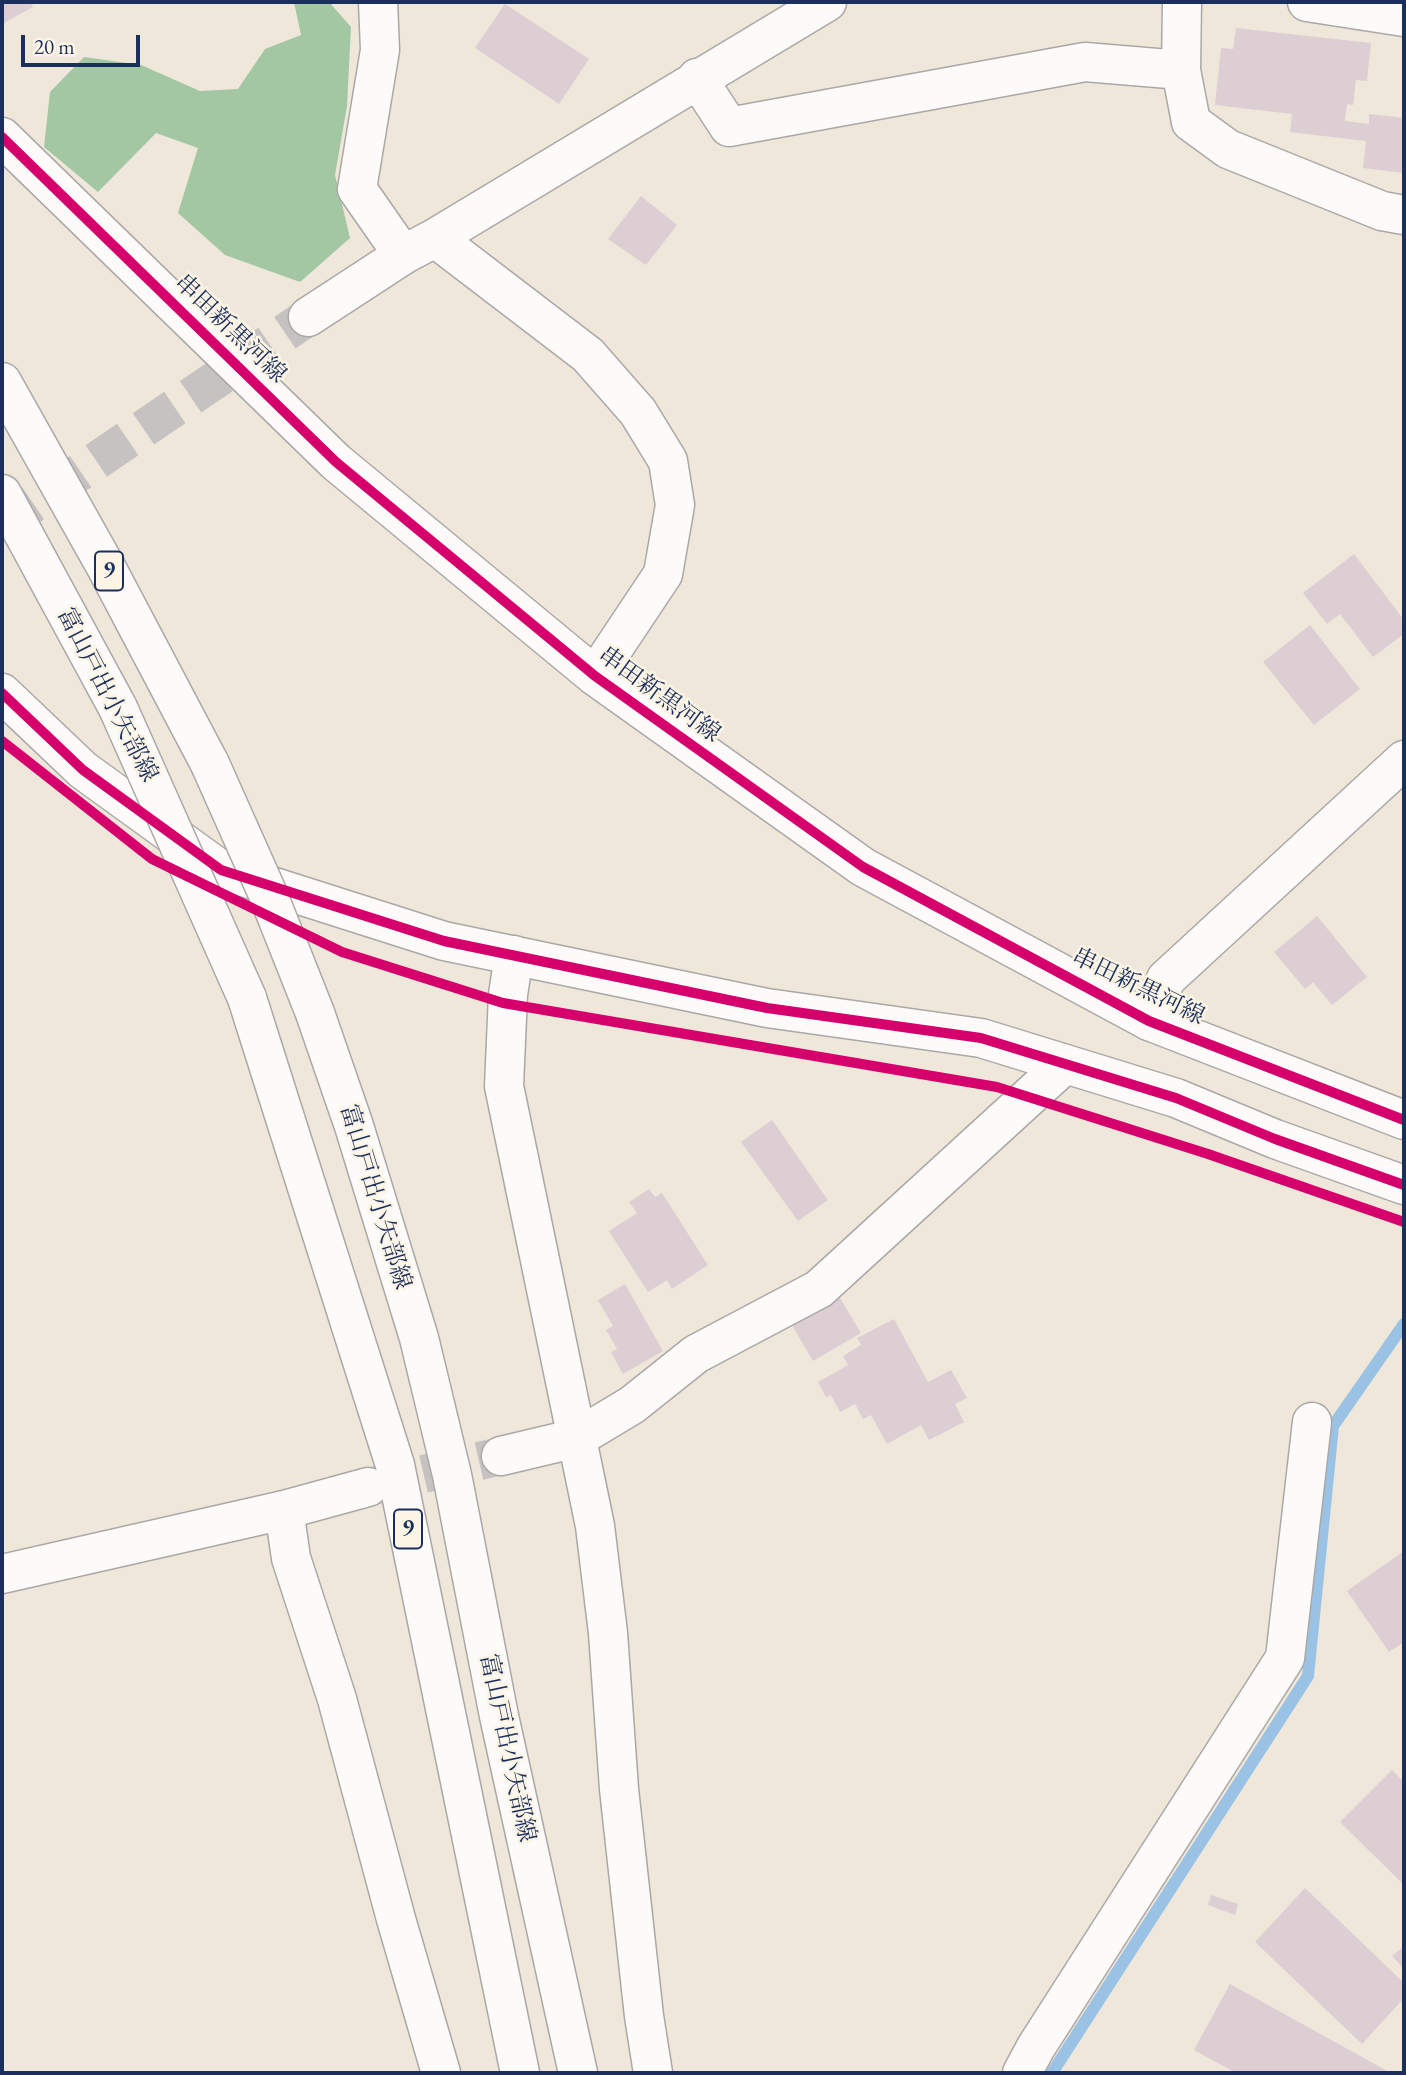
<!DOCTYPE html>
<meta charset="utf-8">
<style>
body{margin:0}
#map{position:relative;width:1406px;height:2075px;overflow:hidden;background:#efe7da;font-family:"EB Garamond",serif}
canvas{display:block}
.frame{position:absolute;inset:0;border:4px solid #1b2f5e;pointer-events:none}
.scale{position:absolute;left:21px;top:35px;width:119px;height:32px;box-sizing:border-box;border:4px solid #1b2f5e;border-top:0;padding-left:9px;font-size:21px;line-height:24px;white-space:nowrap;color:#1b2f5e;-webkit-text-stroke:5px #fcf5e5;paint-order:stroke}
</style>
<div id="map">
<canvas width="1406" height="2075"></canvas>
<div class="frame"></div>
<div class="scale">20 m</div>
</div>
<script>
const context = document.querySelector('canvas').getContext('2d');
context.lineJoin = 'round';
function fill(path, color) { context.fillStyle = color; context.fill(path, 'evenodd'); }
const poly = rows => new Path2D(rows.map(r => 'M' + r).join(''));
function strokePath(path, color, width, dash) { context.strokeStyle = color; context.lineWidth = width; context.lineCap = dash ? 'butt' : 'round'; context.setLineDash(dash || []); context.stroke(path); }
function label(font, color, halo, rows, align = 'center') {
  context.font = font + ' "EB Garamond","Noto Serif JP",serif'; context.lineWidth = 5; context.setLineDash([]); context.textBaseline = 'middle'; context.strokeStyle = halo; context.fillStyle = color; for (const [text, x, y, turn = 0] of rows) {
    context.save(); context.translate(x, y); context.rotate((+turn || 0) * Math.PI / 180); context.textAlign = isNaN(turn) ? turn : align; if (halo) context.strokeText(text, 0, 0); context.fillText(text, 0, 0); context.restore();
  }
}
fill(poly([
 [294,2,329,2,351,27,347,106,335,175,350,238,300,282,225,255,178,213,198,148,156,133,98,192,44,147,50,92,84,57,141,65,200,91,238,89,265,49,301,35]
]), '#a2c7a2');
strokePath(poly([
 [1052,2073,1308,1676,1333,1426,1404,1324]
]), '#9ac2e4', 12);
fill(poly([
 [2,2,30,2,33,7,2,24],
 [505,4,589,59,559,104,475,48],
 [1236,28,1371,43,1367,81,1356,80,1353,105,1347,104,1345,121,1369,124,1369,114,1404,118,1404,173,1363,168,1366,141,1290,132,1292,114,1215,105,1221,48,1233,49],
 [641,196,677,225,646,265,608,239],
 [1354,554,1404,620,1404,634,1373,657,1340,614,1327,624,1303,593],
 [1310,625,1360,689,1314,725,1263,662],
 [1317,916,1367,977,1332,1005,1313,982,1305,989,1274,952],
 [772,1120,828,1200,798,1221,741,1142],
 [649,1189,655,1197,662,1193,708,1265,672,1289,667,1280,648,1292,609,1231,637,1213,629,1202],
 [625,1284,663,1351,623,1374,611,1352,617,1349,606,1330,613,1326,598,1300],
 [840,1298,861,1333,813,1361,792,1325],
 [894,1319,928,1382,951,1370,967,1398,955,1404,964,1422,929,1440,921,1425,887,1444,871,1415,863,1419,855,1404,840,1412,831,1395,826,1397,818,1382,848,1365,843,1356,861,1345,857,1338],
 [1404,1551,1404,1642,1389,1652,1347,1591],
 [1392,1770,1404,1782,1404,1885,1340,1822],
 [1305,1888,1404,1983,1404,1998,1362,2044,1255,1942],
 [1211,1895,1238,1904,1235,1915,1208,1905],
 [1404,1946,1404,1969,1392,1956],
 [1230,1984,1391,2073,1236,2073,1194,2050]
]), '#ddced4');
strokePath(poly([
 [368,1487,501,1456]
]), '#c5c2c1', 38, [38, 19]);
strokePath(poly([
 [2,525,308,317]
]), '#c5c2c1', 38, [38, 19]);
const street = poly([
 [378,2,380,50,357,189,403,255],
 [1182,2,1181,70,1191,122,1228,149,1382,211,1404,215],
 [1307,2,1404,17],
 [697,78,729,127,1085,62,1181,70],
 [514,955,508,995,504,1086,595,1526,608,1633,619,1789,644,2016,653,2073],
 [1149,1021,1166,979,1404,760],
 [501,1456,577,1438,632,1405,696,1354,819,1289,1065,1064],
 [284,1510,291,1558,337,1699,396,1919,441,2073],
 [2,1574,284,1510,368,1487],
 [1022,2073,1036,2047,1285,1658,1312,1422]
]);
const secondary = poly([
 [2,137,336,462,595,676,863,867,1149,1021,1404,1120],
 [435,238,588,355,638,412,668,461,675,505,663,574,595,676],
 [308,317,403,255,435,238,827,2],
 [2,693,83,770,221,870,444,941,767,1008,981,1038,1176,1098,1275,1139,1404,1185]
]);
const primary = poly([
 [2,382,106,567,210,764],
 [2,494,118,708],
 [247,998,395,1465,520,2073],
 [315,1013,354,1126,419,1338,452,1475,499,1716,578,2073]
]);
strokePath(street, '#aaa8a7', 41);
strokePath(secondary, '#aaa8a7', 41);
strokePath(primary, '#aaa8a7', 41);
strokePath(street, '#fdfbf9', 38);
strokePath(secondary, '#fdfbf9', 38);
strokePath(primary, '#fdfbf9', 38);
const primaryBridge = poly([
 [118,708,247,998],
 [210,764,267,892,315,1013]
]);
strokePath(primaryBridge, '#aaa8a7', 41, []);
strokePath(primaryBridge, '#fdfbf9', 38);
strokePath(poly([
 [2,137,336,462,595,676,863,867,1149,1021,1404,1120],
 [2,693,83,770,221,870,444,941,767,1008,981,1038,1176,1098,1275,1139,1404,1185],
 [2,741,152,859,342,952,503,1003,997,1087,1208,1154,1404,1222]
]), '#d6006c', 10);
for (const [x, y, w] of [
 [109,571,28],
 [408,1529,28]
]) { const box = new Path2D(); box.roundRect(x - w / 2, y - 19.5, w, 39, 5); context.fillStyle = '#fcf5e5'; context.fill(box); strokePath(box, '#1b2f5e', 2); }
label('bold 23px', '#1b2f5e', null, [
 ["9",109,571],
 ["9",408,1529]
]);
label('24px', '#1b2f5e', '#fcf5e5', [
 ["串田新黒河線",230,329,44],
 ["富山戸出小矢部線",107,695,63],
 ["串田新黒河線",659,695,36],
 ["串田新黒河線",1138,987,26],
 ["富山戸出小矢部線",375,1197,73],
 ["富山戸出小矢部線",507,1748,78]
]);
</script>
